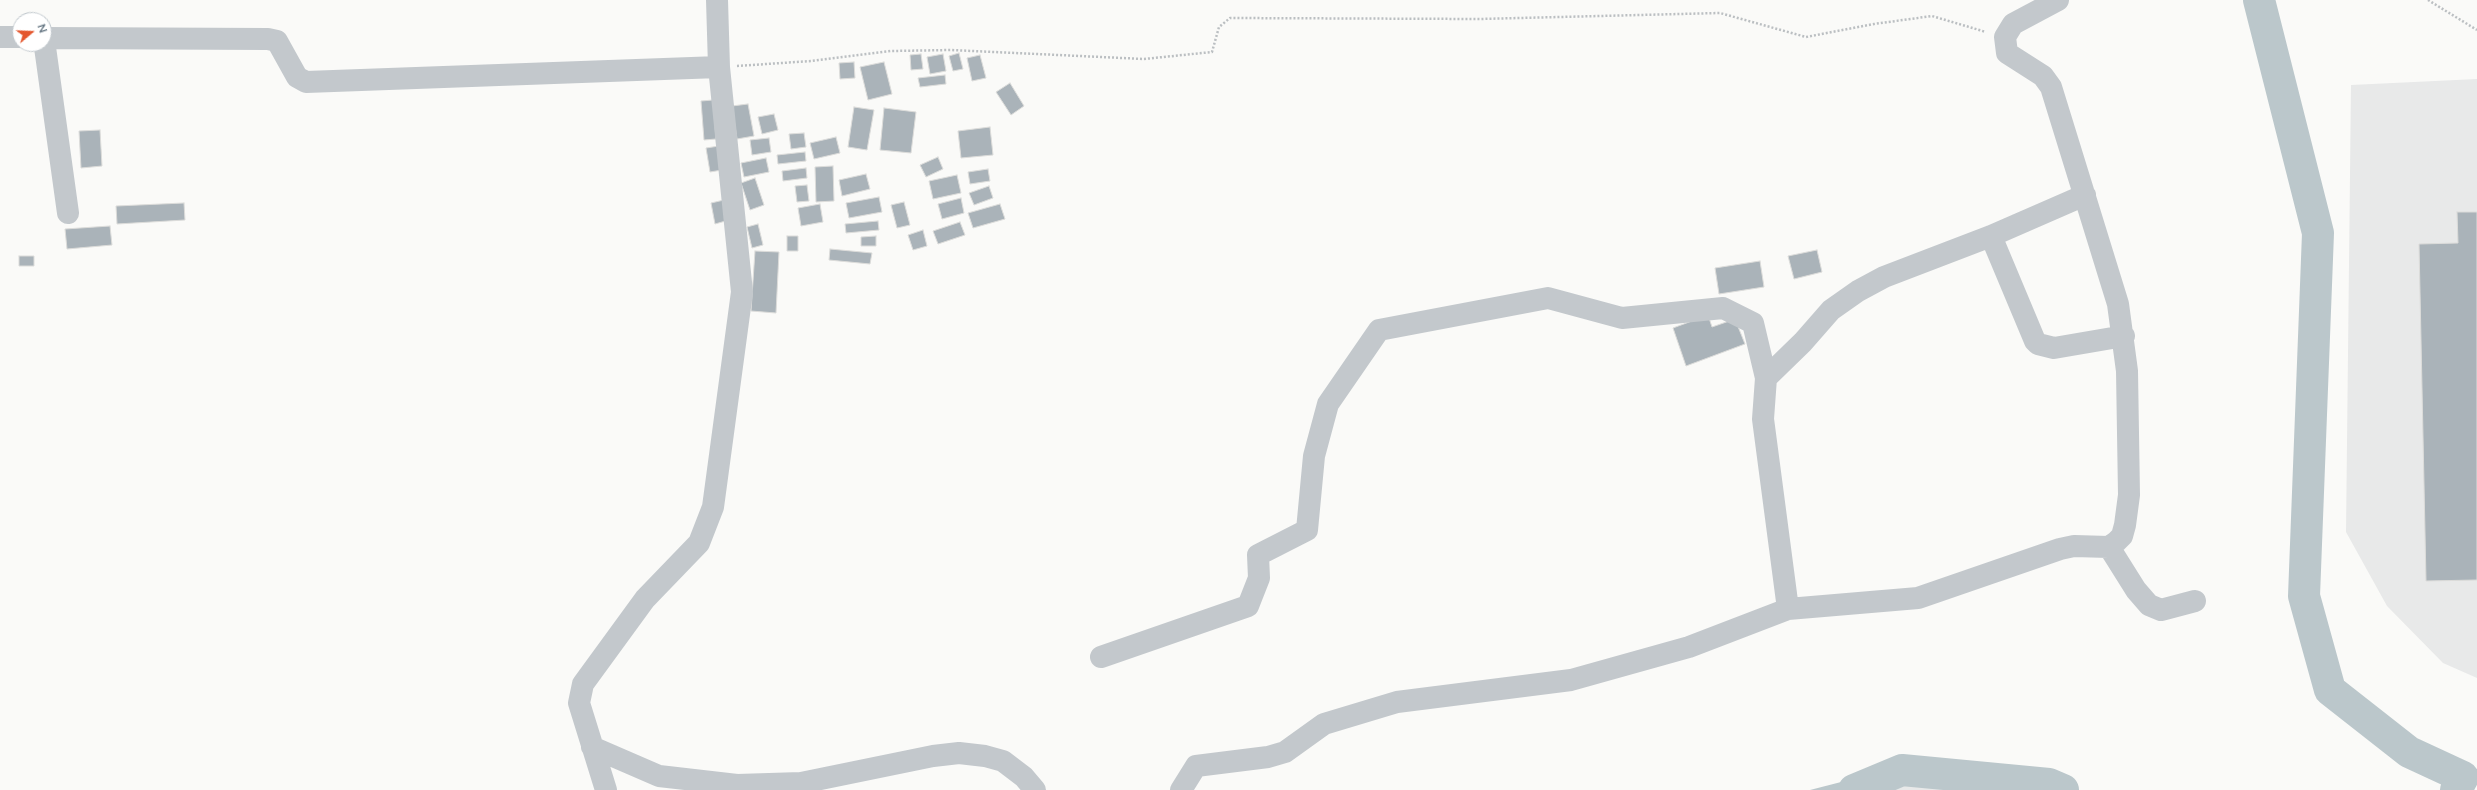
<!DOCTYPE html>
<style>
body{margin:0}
#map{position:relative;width:2477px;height:790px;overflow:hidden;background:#fafaf8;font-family:Lato,sans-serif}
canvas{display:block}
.north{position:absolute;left:12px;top:12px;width:40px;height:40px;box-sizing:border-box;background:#fff;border:1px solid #c1c8cd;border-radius:50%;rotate:71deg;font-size:11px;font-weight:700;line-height:16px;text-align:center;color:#657683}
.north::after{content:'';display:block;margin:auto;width:14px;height:18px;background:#e4572e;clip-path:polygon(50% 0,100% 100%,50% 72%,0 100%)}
</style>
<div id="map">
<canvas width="2477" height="790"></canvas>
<div class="north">N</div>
</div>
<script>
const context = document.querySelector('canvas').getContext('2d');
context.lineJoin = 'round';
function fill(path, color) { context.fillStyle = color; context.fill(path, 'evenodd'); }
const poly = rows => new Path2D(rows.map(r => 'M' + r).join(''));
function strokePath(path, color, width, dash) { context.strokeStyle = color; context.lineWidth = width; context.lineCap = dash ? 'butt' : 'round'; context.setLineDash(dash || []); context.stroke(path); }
fill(poly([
 [2477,79,2477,678,2443,663,2387,606,2346,532,2351,85],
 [1906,783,2030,785,2045,790,1888,790]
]), '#e8e9e9');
fill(poly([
 [1876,773,1893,774,1894,780,1877,790,1810,790]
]), '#bbc7cb');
strokePath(poly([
 [2259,0,2318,233,2304,596,2330,690,2409,752,2463,777,2456,790],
 [1854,790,1902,770,2049,784,2063,790]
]), '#bbc7cb', 32);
const building = poly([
 [959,53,963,69,953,71,949,56,959,53],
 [921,54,923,69,911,70,910,55,921,54],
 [943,54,946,71,930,74,927,57,943,54],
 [980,55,986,78,972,81,967,58,980,55],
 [854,62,855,78,840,79,839,63,854,62],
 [884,62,892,94,868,100,860,67,884,62],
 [945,75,946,84,920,87,918,78,945,75],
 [1010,83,1024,106,1011,115,996,92,1010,83],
 [713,100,716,139,704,140,701,101,713,100],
 [748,104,754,136,737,139,732,106,748,104],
 [854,107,874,110,867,150,848,147,854,107],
 [884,108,916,112,911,153,880,150,884,108],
 [774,114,778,130,762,134,758,117,774,114],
 [990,127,993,155,961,158,958,131,990,127],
 [100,130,102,166,81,168,79,131,100,130],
 [804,133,806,147,791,149,789,134,804,133],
 [836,137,840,153,814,159,810,143,836,137],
 [769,138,771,152,752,155,750,140,769,138],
 [719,146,722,170,710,172,706,148,719,146],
 [805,152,806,161,778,164,777,155,805,152],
 [938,157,943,169,926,177,920,165,938,157],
 [766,158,769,172,744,177,741,163,766,158],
 [833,166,834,201,816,202,815,167,833,166],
 [806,168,807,178,783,181,782,171,806,168],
 [988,169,990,181,970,184,968,172,988,169],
 [866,174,870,189,842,196,839,180,866,174],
 [957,175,961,193,933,199,929,181,957,175],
 [755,178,764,205,750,210,741,183,755,178],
 [807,185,809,201,797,202,795,186,807,185],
 [989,186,993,198,974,205,969,193,989,186],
 [879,197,882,212,849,218,846,203,879,197],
 [961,198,964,213,942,219,938,204,961,198],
 [724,200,729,220,715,224,711,203,724,200],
 [904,202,910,225,897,228,891,205,904,202],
 [184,203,185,220,117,224,116,206,184,203],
 [820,204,823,222,801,226,798,208,820,204],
 [1000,204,1005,219,973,228,968,213,1000,204],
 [2457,212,2477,212,2477,580,2426,581,2419,244,2458,243,2457,212],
 [878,221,879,230,846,233,845,224,878,221],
 [960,222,965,235,938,244,933,231,960,222],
 [758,224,763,245,752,248,747,227,758,224],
 [110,226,112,245,67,249,65,229,110,226],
 [923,230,927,246,913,250,908,235,923,230],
 [787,236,798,236,798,251,787,251,787,236],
 [876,236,876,246,861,246,861,237,876,236],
 [830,249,872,253,870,264,829,260,830,249],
 [1817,250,1822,272,1794,279,1788,256,1817,250],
 [755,251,779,252,776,313,751,311,755,251],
 [19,256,34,256,34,266,19,266,19,256],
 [1760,261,1764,287,1719,294,1715,268,1760,261],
 [1708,315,1712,327,1735,319,1745,344,1686,366,1673,328,1708,315]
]);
fill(building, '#aab3b9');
strokePath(building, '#dcdcda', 1);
strokePath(poly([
 [2428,0,2477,30],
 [737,66,811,61,891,51,951,50,1144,59,1212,52,1219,27,1230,18,1480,19,1720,13,1806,37,1874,24,1932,16,1986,32]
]), '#bbbfc2', 2.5, [2, 2]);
strokePath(poly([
 [0,37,20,37],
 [44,38,268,39,277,41,297,77,306,82,719,67],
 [44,40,68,213],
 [1991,236,2035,341,2038,344,2054,348,2124,336],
 [1766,378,1803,342,1831,310,1858,291,1884,277,1991,236,2085,195],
 [2109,547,2136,590,2149,605,2161,610,2195,601],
 [1101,657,1248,606,1259,578,1258,555,1307,530,1314,456,1328,404,1379,330,1548,298,1622,318,1723,308,1753,323,1766,378,1763,419,1788,609],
 [592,747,659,776,737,785,801,783,933,756,959,753,985,756,1003,761,1024,777,1035,790],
 [606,790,579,703,583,684,645,599,699,543,713,507,742,292,719,67,717,0],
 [1181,790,1196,766,1268,757,1285,752,1324,724,1397,702,1571,680,1689,647,1788,609,1918,598,2060,549,2074,546,2109,547,2116,542,2122,536,2125,525,2129,495,2127,371,2118,304,2051,87,2043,76,2007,53,2005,37,2013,24,2058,0]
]), '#c3c8cc', 22);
</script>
